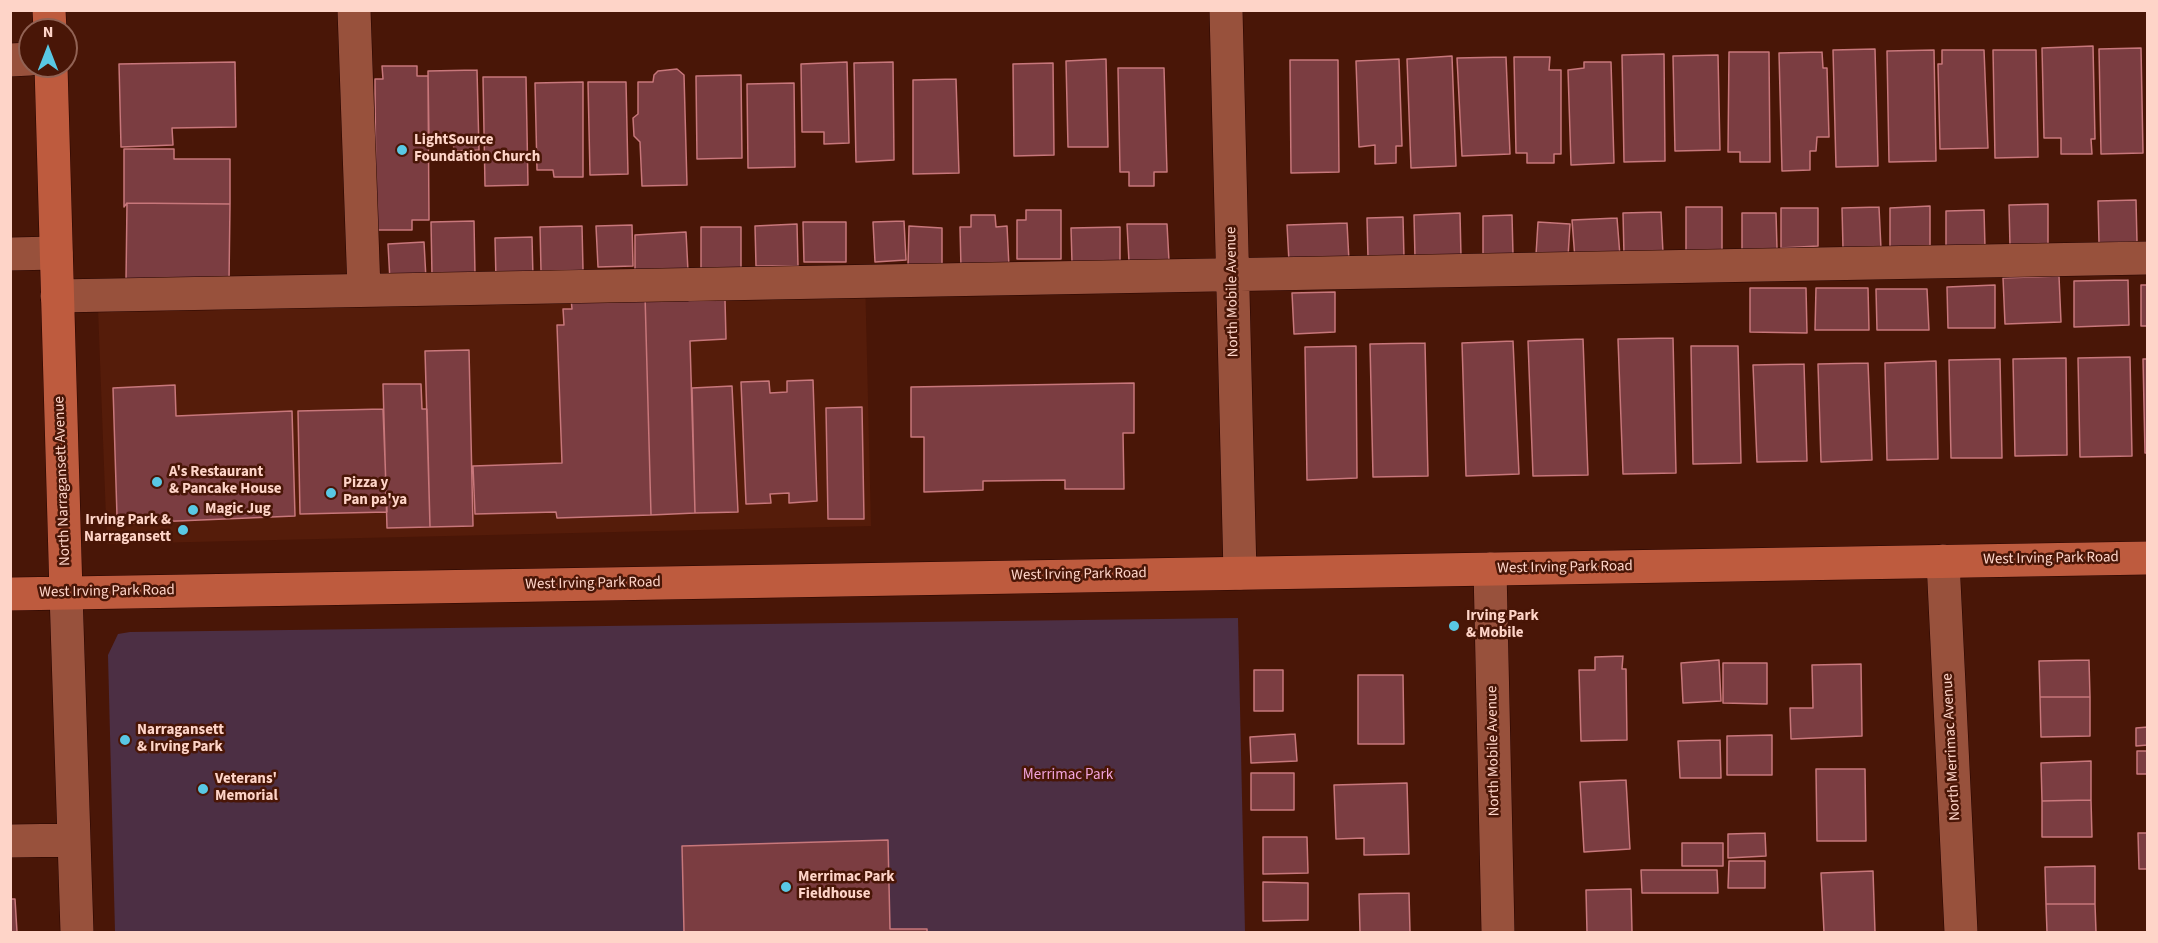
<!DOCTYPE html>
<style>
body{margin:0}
#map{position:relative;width:2158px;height:943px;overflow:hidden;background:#491607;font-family:"Source Sans 3",sans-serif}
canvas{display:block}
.frame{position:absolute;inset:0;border:12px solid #fed4c8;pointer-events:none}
.north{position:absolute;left:18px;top:18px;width:60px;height:60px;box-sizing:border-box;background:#491607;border:2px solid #916254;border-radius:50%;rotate:0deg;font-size:16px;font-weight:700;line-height:24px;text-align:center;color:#fed4c8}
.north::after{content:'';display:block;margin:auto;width:21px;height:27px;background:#59c8e4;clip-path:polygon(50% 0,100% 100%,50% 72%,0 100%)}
</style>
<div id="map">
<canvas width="2158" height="943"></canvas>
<div class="frame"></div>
<div class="north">N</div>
</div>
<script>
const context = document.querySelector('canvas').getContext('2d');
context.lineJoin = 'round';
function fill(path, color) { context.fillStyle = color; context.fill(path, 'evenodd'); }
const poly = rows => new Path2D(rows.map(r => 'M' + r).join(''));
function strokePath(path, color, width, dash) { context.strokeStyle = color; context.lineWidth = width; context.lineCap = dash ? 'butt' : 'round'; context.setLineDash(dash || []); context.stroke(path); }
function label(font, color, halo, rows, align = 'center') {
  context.font = font + ' "Source Sans 3",sans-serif'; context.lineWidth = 5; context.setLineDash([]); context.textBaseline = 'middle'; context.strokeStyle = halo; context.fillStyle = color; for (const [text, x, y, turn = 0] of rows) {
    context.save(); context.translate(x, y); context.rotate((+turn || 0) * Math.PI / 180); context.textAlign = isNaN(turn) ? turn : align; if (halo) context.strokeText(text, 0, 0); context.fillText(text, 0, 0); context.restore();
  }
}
fill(poly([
 [865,275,871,526,107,544,97,282]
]), '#551c0a');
fill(poly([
 [1238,618,1245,932,115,932,108,655,118,634,130,632]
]), '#4c2f44');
const building = poly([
 [2093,46,2095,139,2091,139,2092,154,2061,154,2061,138,2044,138,2042,48,2093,46],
 [2141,48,2143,153,2101,154,2099,49,2141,48],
 [1875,49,1878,166,1836,167,1833,50,1875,49],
 [1934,50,1936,161,1889,162,1887,51,1934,50],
 [1942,50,1984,50,1988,148,1940,149,1938,64,1942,64,1942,50],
 [1993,50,2036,50,2038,157,1995,158,1993,50],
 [1729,52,1769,52,1770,162,1740,162,1740,152,1728,152,1729,52],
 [1822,52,1823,68,1827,68,1829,137,1817,137,1816,151,1810,151,1810,170,1782,171,1779,53,1822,52],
 [1664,54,1665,161,1624,162,1622,55,1664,54],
 [1718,55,1720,150,1675,151,1673,56,1718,55],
 [1452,56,1456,166,1411,168,1407,59,1452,56],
 [1506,57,1510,154,1462,156,1457,58,1506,57],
 [1514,57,1550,57,1549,70,1561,70,1561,154,1554,154,1554,163,1527,163,1527,153,1516,153,1514,57],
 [1106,59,1108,147,1068,147,1066,61,1106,59],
 [1399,59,1402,146,1396,146,1396,163,1375,164,1375,145,1359,147,1356,61,1399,59],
 [1290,60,1338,60,1339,172,1291,173,1290,60],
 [235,62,236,127,172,128,173,145,121,147,119,64,235,62],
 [847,62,849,143,824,144,824,132,802,132,801,64,847,62],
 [893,62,894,160,856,162,854,63,893,62],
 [1584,62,1611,62,1614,163,1571,165,1568,70,1584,68,1584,62],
 [1053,63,1054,155,1014,156,1013,64,1053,63],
 [382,66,417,66,417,76,428,76,429,220,412,220,412,230,376,230,375,79,383,79,382,66],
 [1118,68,1164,68,1167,172,1154,172,1154,186,1129,186,1129,172,1120,172,1118,68],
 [677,69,684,75,687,185,642,186,640,142,634,136,633,118,638,114,638,82,653,82,654,75,658,71,677,69],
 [477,70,479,150,454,151,453,140,429,140,428,71,477,70],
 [741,75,742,158,697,159,696,76,741,75],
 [483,77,526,77,528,185,485,186,483,77],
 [956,79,959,173,913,174,913,80,956,79],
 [583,82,583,177,554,177,553,170,537,170,535,83,583,82],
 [588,82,626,82,628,174,590,175,588,82],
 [794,83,795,167,748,168,747,84,794,83],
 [124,149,174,149,174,159,230,159,230,204,127,203,124,207,124,149],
 [2136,200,2137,242,2099,243,2098,201,2136,200],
 [127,203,230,204,229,282,126,281,127,203],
 [2048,204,2048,245,2010,246,2009,205,2048,204],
 [1930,206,1930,247,1890,249,1890,208,1930,206],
 [1686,207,1722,207,1722,252,1686,253,1686,207],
 [1879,207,1881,249,1843,249,1842,208,1879,207],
 [1781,208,1818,208,1818,246,1781,248,1781,208],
 [1026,210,1061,210,1061,259,1017,259,1017,220,1026,220,1026,210],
 [1984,210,1985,248,1946,249,1946,211,1984,210],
 [1661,212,1663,253,1624,255,1623,213,1661,212],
 [1460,213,1461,257,1415,258,1414,215,1460,213],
 [1742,213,1776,213,1777,249,1742,250,1742,213],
 [971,215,995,215,996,227,1007,226,1009,267,961,269,960,227,971,227,971,215],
 [1512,215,1513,255,1483,256,1483,216,1512,215],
 [1403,217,1404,258,1368,258,1367,218,1403,217],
 [1617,218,1620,256,1575,259,1572,220,1617,218],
 [474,221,475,275,432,276,431,222,474,221],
 [904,221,906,260,875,262,873,222,904,221],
 [803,222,846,222,846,262,804,262,803,222],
 [1538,222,1570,224,1568,257,1536,255,1538,222],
 [1347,223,1349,261,1289,262,1287,225,1347,223],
 [797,224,798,266,756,266,755,226,797,224],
 [1127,224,1167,224,1169,261,1129,262,1127,224],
 [632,225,633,266,598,267,596,226,632,225],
 [582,226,583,270,541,271,540,227,582,226],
 [909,226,942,228,942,266,908,266,909,226],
 [701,227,741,227,741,269,701,269,701,227],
 [1120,227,1120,261,1072,263,1071,228,1120,227],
 [686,232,688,271,635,273,635,235,686,232],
 [532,237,533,278,496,280,495,238,532,237],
 [424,242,426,279,390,281,388,244,424,242],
 [2059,276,2061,322,2005,324,2003,278,2059,276],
 [2128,280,2129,325,2074,327,2074,281,2128,280],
 [1995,285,1995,328,1948,328,1947,287,1995,285],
 [2141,285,2148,285,2148,326,2141,326,2141,285],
 [1750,288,1806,288,1807,333,1750,332,1750,288],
 [1816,288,1868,288,1869,330,1815,330,1816,288],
 [1876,289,1927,289,1929,330,1877,330,1876,289],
 [1335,292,1335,332,1294,334,1292,293,1335,292],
 [689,293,689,301,725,300,726,339,690,341,695,513,651,515,645,295,689,293],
 [645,295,651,515,557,518,556,512,475,514,473,466,562,463,557,325,564,325,563,309,572,309,571,298,645,295],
 [1673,338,1676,473,1623,474,1618,339,1673,338],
 [1583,339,1588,475,1533,476,1528,341,1583,339],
 [1513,341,1519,474,1466,476,1462,343,1513,341],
 [1425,343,1428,476,1373,477,1370,344,1425,343],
 [1356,346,1357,478,1307,480,1305,347,1356,346],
 [1691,346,1738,346,1741,463,1693,464,1691,346],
 [469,350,473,526,430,527,425,351,469,350],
 [2130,357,2132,456,2080,457,2078,358,2130,357],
 [2066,358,2067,455,2015,456,2013,359,2066,358],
 [2000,359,2002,458,1951,458,1949,360,2000,359],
 [2143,359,2148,359,2148,453,2145,453,2143,359],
 [1936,361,1938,459,1887,460,1885,363,1936,361],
 [1868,363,1872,460,1821,462,1818,364,1868,363],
 [1804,364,1807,461,1757,462,1753,365,1804,364],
 [813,380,817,501,789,503,789,493,770,494,771,503,746,504,741,382,769,381,770,393,787,392,787,381,813,380],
 [1134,383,1134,433,1123,433,1124,489,1065,489,1065,480,983,481,983,490,924,492,924,437,911,437,911,387,1134,383],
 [383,384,421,384,422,409,427,409,430,527,387,528,383,384],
 [175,385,176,416,292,411,295,516,130,523,120,521,117,516,113,388,175,385],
 [732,386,738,512,695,513,692,388,732,386],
 [862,407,864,519,828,519,826,408,862,407],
 [383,409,387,512,300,514,298,411,383,409],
 [1623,656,1622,669,1626,669,1627,740,1581,741,1579,670,1595,670,1595,657,1623,656],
 [1719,660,1721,701,1683,703,1681,663,1719,660],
 [2089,660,2090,697,2040,697,2039,661,2089,660],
 [1723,663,1767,663,1767,704,1723,703,1723,663],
 [1861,664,1862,736,1791,739,1790,708,1813,708,1812,665,1861,664],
 [1254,670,1283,670,1283,711,1254,711,1254,670],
 [1358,675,1403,675,1404,744,1358,744,1358,675],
 [2040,697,2090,697,2090,736,2041,737,2040,697],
 [2148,727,2148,745,2136,746,2136,728,2148,727],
 [1295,734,1297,761,1251,763,1250,737,1295,734],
 [1772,735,1772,775,1727,775,1727,736,1772,735],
 [1720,740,1721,778,1680,778,1678,741,1720,740],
 [2137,751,2148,751,2148,774,2137,774,2137,751],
 [2091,761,2091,800,2042,801,2041,763,2091,761],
 [1816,769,1865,769,1866,841,1817,841,1816,769],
 [1251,773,1294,773,1294,810,1251,810,1251,773],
 [1626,780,1630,849,1584,852,1580,782,1626,780],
 [1407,783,1409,854,1364,855,1364,838,1336,839,1334,785,1407,783],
 [2091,800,2092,837,2042,837,2042,801,2091,800],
 [1765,833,1766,856,1728,858,1728,834,1765,833],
 [2138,833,2148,833,2148,869,2139,869,2138,833],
 [1263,837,1307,837,1308,873,1263,874,1263,837],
 [888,840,890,929,927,929,927,932,684,932,682,846,888,840],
 [1682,843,1723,843,1723,866,1682,866,1682,843],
 [1729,861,1765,861,1765,888,1728,888,1729,861],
 [2095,866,2095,904,2046,904,2045,867,2095,866],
 [1641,870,1717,870,1718,893,1642,893,1641,870],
 [1873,871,1875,932,1824,932,1821,873,1873,871],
 [1263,882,1308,883,1308,920,1263,921,1263,882],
 [1631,889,1632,932,1587,932,1586,890,1631,889],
 [1409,893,1410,932,1360,932,1359,894,1409,893],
 [10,899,15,899,17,932,10,932,10,899],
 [2046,904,2095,904,2096,932,2047,932,2046,904]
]);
fill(building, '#7b3d41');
strokePath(building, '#c8777b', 1.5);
const minor = poly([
 [354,10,364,290],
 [1226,10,1240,573],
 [10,60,30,59],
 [10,254,56,253],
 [57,296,2148,258],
 [1943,561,1961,932],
 [1490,569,1498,932],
 [66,593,77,932],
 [10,841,74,840]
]);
const major = poly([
 [49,10,50,30],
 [51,66,66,593],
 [10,594,2148,558]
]);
strokePath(minor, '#260500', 34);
strokePath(major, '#260500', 34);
strokePath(minor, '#98513c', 33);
strokePath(major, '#be5b3e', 33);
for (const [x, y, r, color] of [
 [402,150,6,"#59c8e4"],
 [157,482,6,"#59c8e4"],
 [331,493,6,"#59c8e4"],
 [193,510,6,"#59c8e4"],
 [183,530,6,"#59c8e4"],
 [1454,626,6,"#59c8e4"],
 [125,740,6,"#59c8e4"],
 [203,789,6,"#59c8e4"],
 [786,887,6,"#59c8e4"]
]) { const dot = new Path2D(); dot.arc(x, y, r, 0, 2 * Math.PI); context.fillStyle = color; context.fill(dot); strokePath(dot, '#491607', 2); }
label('bold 15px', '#fed4c8', '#491607', [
 ["LightSource",414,141],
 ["Foundation Church",414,158],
 ["A's Restaurant",169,473],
 ["& Pancake House",169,490],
 ["Pizza y",343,484],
 ["Pan pa'ya",343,501],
 ["Magic Jug",205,510],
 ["Irving Park &",171,521,"right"],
 ["Narragansett",171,538,"right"],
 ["Irving Park",1466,617],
 ["& Mobile",1466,634],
 ["Narragansett",137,731],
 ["& Irving Park",137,748],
 ["Veterans'",215,780],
 ["Memorial",215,797],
 ["Merrimac Park",798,878],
 ["Fieldhouse",798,895]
], 'left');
label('15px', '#fed4c8', '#491607', [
 ["North Mobile Avenue",1233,292,-91],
 ["North Narragansett Avenue",63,481,-92],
 ["West Irving Park Road",2051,559,-1],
 ["West Irving Park Road",1565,568,-1],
 ["West Irving Park Road",1079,575,-1],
 ["West Irving Park Road",593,584,-1],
 ["West Irving Park Road",107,592,-1],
 ["North Merrimac Avenue",1952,747,-93],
 ["North Mobile Avenue",1494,751,-91]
]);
label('15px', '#f2a4dd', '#491607', [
 ["Merrimac Park",1068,776]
]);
</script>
